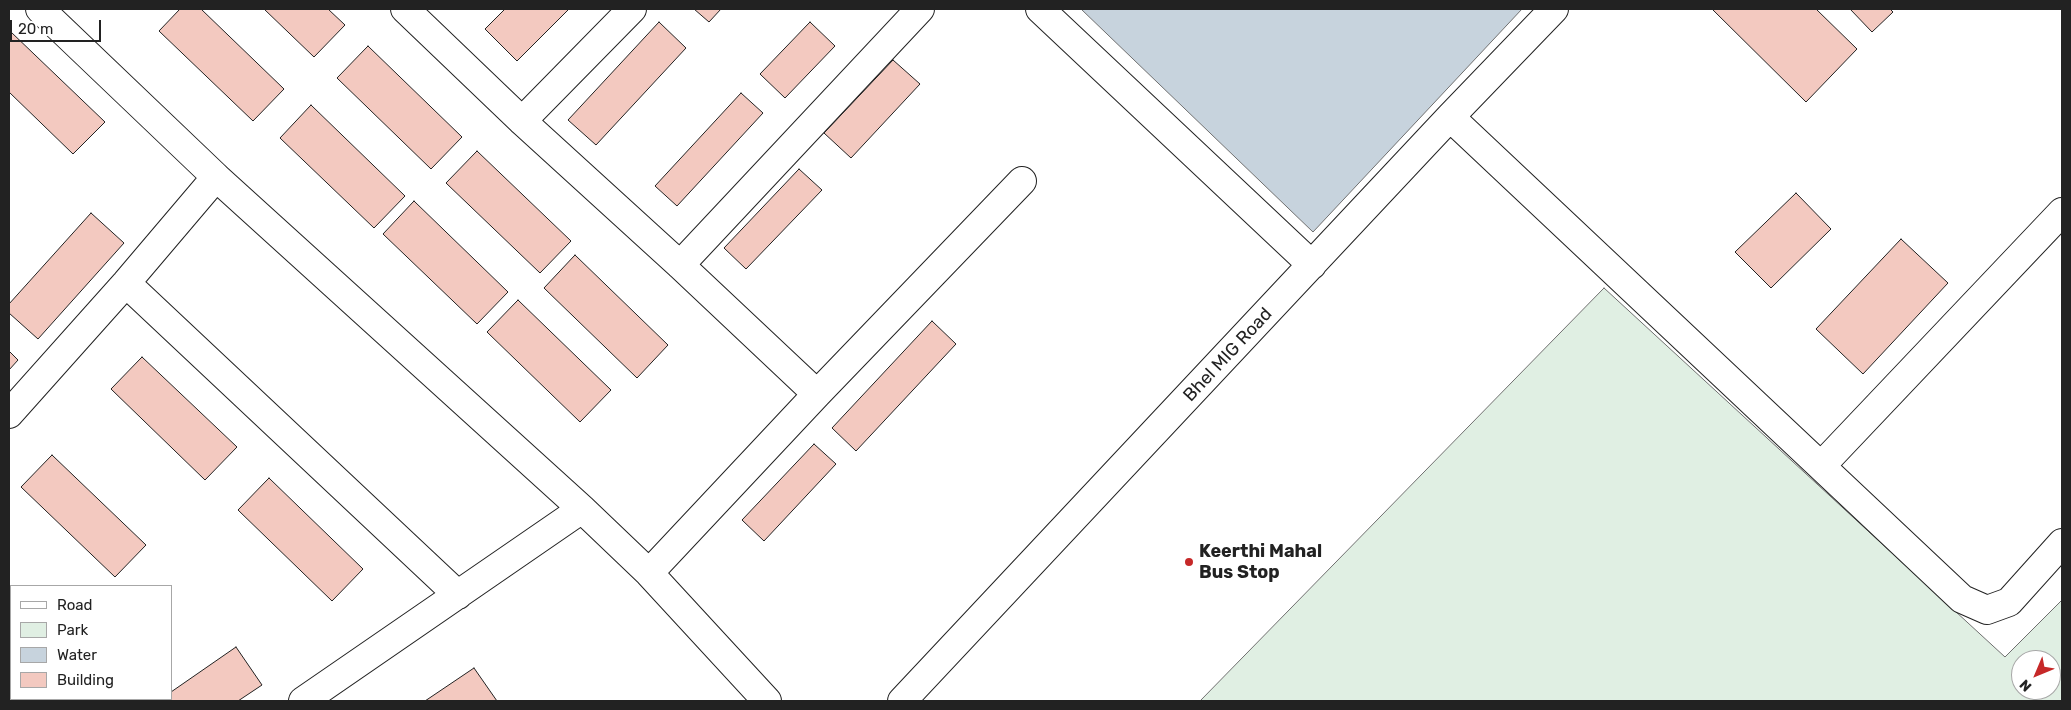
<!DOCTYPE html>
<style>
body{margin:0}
#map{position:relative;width:2071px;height:710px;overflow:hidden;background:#fff;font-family:Rubik,sans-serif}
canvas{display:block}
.frame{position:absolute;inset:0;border:10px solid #222;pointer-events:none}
.legend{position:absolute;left:10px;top:585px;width:162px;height:115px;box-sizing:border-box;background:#fff;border:1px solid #a7a7a7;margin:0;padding:6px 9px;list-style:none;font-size:15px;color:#222}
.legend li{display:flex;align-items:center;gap:10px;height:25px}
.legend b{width:25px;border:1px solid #a7a7a7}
.north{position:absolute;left:2011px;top:650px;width:50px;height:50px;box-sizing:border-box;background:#fff;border:1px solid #a7a7a7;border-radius:50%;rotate:225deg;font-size:14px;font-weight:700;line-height:20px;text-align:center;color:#222}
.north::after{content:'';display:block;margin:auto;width:18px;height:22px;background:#c62828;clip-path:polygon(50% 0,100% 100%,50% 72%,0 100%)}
.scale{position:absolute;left:10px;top:20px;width:91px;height:22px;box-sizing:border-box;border:2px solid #222;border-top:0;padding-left:6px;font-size:15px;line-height:18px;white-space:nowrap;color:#222;-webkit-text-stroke:4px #fff;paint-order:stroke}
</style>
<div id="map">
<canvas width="2071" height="710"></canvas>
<div class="frame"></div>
<ul class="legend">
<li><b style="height:6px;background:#fff"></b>Road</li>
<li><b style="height:14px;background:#e0efe3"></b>Park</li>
<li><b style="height:14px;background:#c7d3dd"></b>Water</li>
<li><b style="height:14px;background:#f3c9c0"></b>Building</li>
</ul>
<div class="north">N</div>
<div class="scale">20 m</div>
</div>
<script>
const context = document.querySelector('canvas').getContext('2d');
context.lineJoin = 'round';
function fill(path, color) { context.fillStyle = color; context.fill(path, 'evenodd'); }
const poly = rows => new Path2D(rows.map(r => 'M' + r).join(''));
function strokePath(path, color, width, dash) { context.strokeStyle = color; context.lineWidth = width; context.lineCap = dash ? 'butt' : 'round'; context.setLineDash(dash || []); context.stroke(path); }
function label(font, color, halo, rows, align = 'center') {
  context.font = font + ' Rubik,sans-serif'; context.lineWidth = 4; context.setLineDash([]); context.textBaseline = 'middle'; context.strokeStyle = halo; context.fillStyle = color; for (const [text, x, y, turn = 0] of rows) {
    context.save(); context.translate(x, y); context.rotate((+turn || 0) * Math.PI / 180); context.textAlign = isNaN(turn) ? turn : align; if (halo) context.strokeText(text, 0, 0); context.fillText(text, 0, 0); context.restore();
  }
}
const green = poly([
 [1604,288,2005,657,2062,600,2062,701,1200,701,1604,288],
 [2021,660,2051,660,2051,690,2021,690,2021,660]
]);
fill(green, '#e0efe3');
strokePath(green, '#6f6f6f', 1);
const water = poly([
 [1081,9,1522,9,1313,232,1081,9]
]);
fill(water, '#c7d3dd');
strokePath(water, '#6f6f6f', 1);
const building = poly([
 [180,9,201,9,284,89,253,121,159,31,180,9],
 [264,9,328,9,345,25,314,57,264,9],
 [505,9,569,9,517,61,485,29,505,9],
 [694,9,721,9,709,22,694,9],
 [1712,9,1816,9,1857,49,1806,102,1712,9],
 [1850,9,1890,9,1893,12,1872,32,1850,9],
 [659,22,686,48,596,145,568,120,659,22],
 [810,22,835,46,785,98,760,74,810,22],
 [11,32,105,122,73,154,9,92,9,34,11,32],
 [368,46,462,137,431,169,337,78,368,46],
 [893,60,920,84,851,158,824,133,893,60],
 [741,93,763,113,677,206,655,186,741,93],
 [311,105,405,196,374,228,280,138,311,105],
 [477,151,571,241,540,273,446,183,477,151],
 [799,169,822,190,746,269,724,248,799,169],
 [1796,193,1831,229,1771,288,1735,252,1796,193],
 [414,201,508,292,477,324,383,234,414,201],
 [91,213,124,243,38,339,9,313,9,304,91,213],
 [1901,239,1948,283,1863,374,1816,329,1901,239],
 [575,255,668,345,637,378,544,288,575,255],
 [518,300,611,390,580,422,487,332,518,300],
 [932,321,956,344,856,451,832,428,932,321],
 [9,351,18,360,9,370,9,351],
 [142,357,237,447,205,480,111,389,142,357],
 [814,444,836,464,764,541,742,520,814,444],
 [52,455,146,545,115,577,21,487,52,455],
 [269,478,363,569,332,601,238,510,269,478],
 [9,634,11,637,11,699,9,696,9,634],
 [236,647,262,685,238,701,157,701,161,699,171,699,171,692,236,647],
 [474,668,497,701,425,701,474,668]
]);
fill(building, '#f3c9c0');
strokePath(building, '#222', 1);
const street = poly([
 [40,9,216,177,582,509,649,573,767,701],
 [405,9,522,121,680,265,817,394],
 [1040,9,1312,265],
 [1450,117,1962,599,1987,610,2009,602,2062,543],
 [522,121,632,9],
 [680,265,920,9],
 [126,283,458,595],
 [9,414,126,283,216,177],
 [1821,466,2062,212],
 [649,573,817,394,1022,181],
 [303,701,582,509],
 [902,701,1450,117,1554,9]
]);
strokePath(street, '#222', 30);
strokePath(street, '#fff', 28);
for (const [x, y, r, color] of [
 [1189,562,5,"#c62828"]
]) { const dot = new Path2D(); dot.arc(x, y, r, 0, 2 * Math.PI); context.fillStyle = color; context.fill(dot); strokePath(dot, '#fff', 2); }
label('18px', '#222', '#fff', [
 ["Bhel MIG Road",1228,355,-47]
]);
label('bold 18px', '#222', '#fff', [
 ["Keerthi Mahal",1199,552],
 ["Bus Stop",1199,573]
], 'left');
</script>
